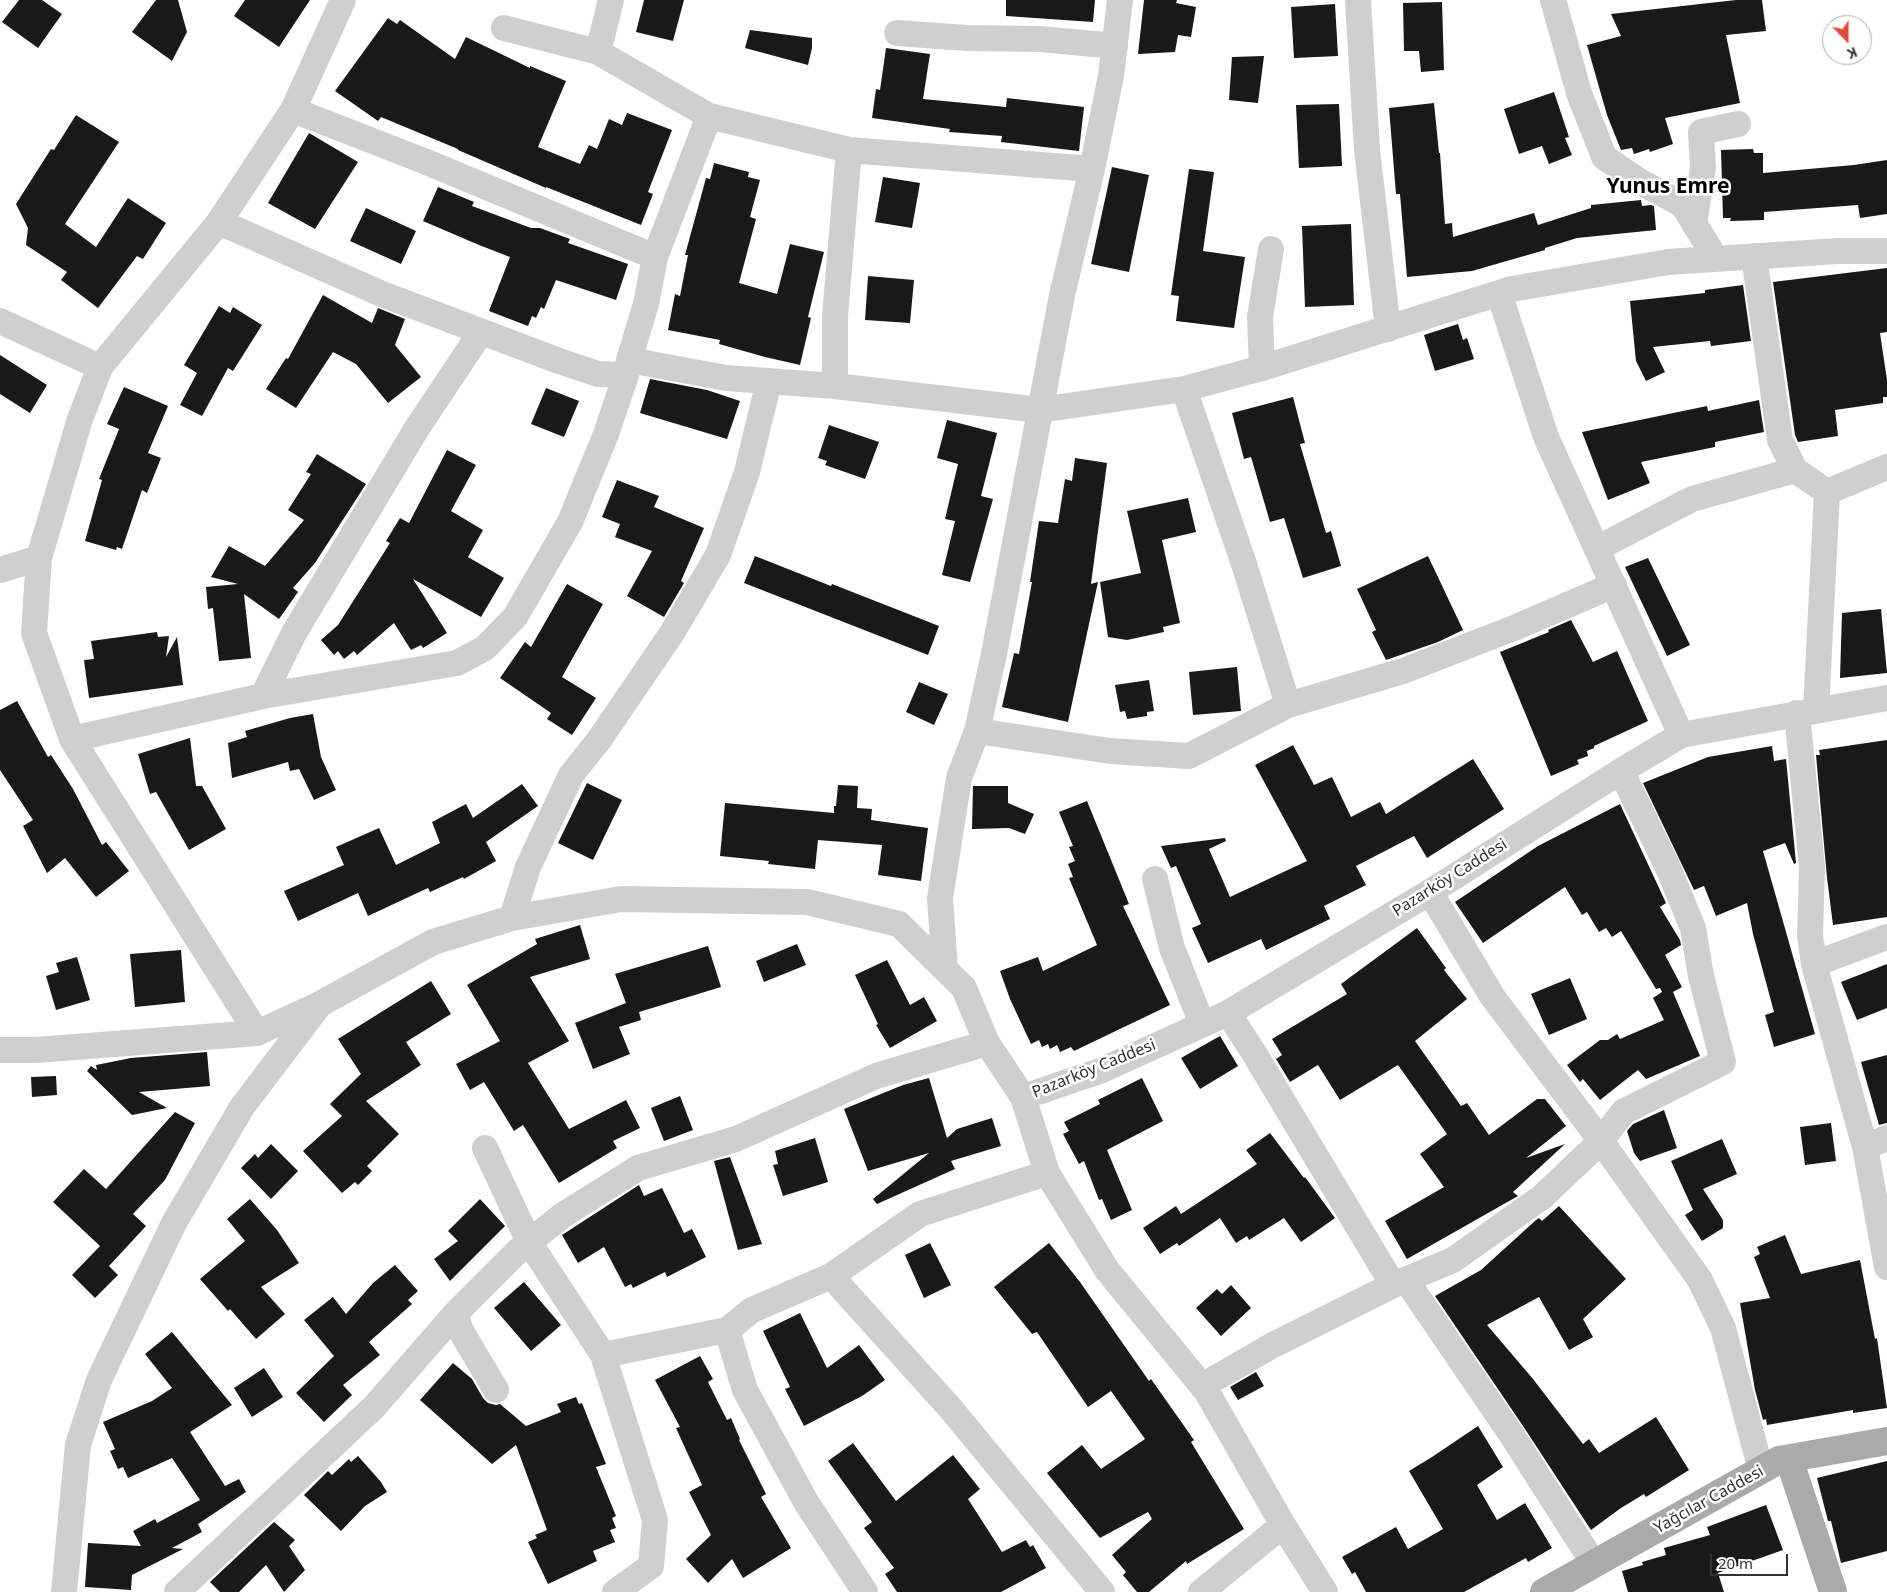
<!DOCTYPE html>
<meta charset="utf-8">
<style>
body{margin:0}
#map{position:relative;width:1887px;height:1592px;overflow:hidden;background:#fff;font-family:"Noto Sans",sans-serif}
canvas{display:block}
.north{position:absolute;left:1822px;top:15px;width:50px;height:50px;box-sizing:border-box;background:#fff;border:1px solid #adadad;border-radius:50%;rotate:158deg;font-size:14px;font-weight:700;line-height:20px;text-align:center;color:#323232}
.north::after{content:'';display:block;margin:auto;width:18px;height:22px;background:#e3483b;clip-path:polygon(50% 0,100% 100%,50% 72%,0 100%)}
.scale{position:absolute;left:1710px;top:1554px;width:78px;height:22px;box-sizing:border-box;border:2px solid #323232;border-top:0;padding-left:6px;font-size:15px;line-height:18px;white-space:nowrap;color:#323232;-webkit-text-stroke:4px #fff;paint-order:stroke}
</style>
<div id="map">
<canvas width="1887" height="1592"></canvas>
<div class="north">K</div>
<div class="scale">20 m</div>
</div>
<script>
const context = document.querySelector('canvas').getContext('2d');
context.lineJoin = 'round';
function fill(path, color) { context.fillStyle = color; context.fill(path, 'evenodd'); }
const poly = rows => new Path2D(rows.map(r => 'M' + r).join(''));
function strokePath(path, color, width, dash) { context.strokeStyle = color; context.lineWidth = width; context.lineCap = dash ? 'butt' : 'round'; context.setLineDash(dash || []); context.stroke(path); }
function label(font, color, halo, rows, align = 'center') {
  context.font = font + ' "Noto Sans",sans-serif'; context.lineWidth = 5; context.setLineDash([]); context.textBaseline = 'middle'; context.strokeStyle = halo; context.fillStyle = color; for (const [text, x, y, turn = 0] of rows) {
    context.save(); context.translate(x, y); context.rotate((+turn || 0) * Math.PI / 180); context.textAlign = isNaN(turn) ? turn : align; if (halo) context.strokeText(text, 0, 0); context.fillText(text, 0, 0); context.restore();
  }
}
fill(poly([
 [19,0,42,0,62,14,38,48,2,22],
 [156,0,178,0,187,32,172,61,132,32],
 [245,0,310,0,279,47,234,16],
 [644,0,684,0,673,41,636,32],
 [1006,0,1095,0,1093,22,1006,16],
 [1144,0,1177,0,1176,3,1196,7,1191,37,1178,35,1175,52,1138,54],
 [1736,0,1762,0,1766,31,1726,35,1740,103,1665,118,1673,144,1650,152,1649,149,1634,154,1632,148,1621,150,1607,115,1587,45,1621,36,1611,14],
 [1442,2,1444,70,1421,72,1419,51,1404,51,1403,3],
 [1335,4,1338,56,1294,58,1291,7],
 [388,18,397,24,400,20,455,59,466,37,530,68,530,66,566,81,538,147,580,164,589,145,597,149,609,119,622,125,627,113,672,130,648,192,653,194,641,225,546,187,546,188,458,150,458,149,381,117,378,121,335,91],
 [750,30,812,38,812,48,808,65,745,48],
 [886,48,930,54,923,99,1006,107,1007,98,1084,107,1079,151,1001,142,1002,136,949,132,950,129,872,118,876,89,880,90],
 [1264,56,1258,103,1229,100,1232,57],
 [1554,92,1569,137,1565,138,1572,155,1549,164,1542,146,1519,154,1504,109],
 [1434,103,1439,153,1440,153,1445,224,1452,223,1453,237,1534,213,1538,225,1591,208,1591,205,1641,200,1642,206,1651,205,1654,206,1656,230,1577,238,1545,248,1545,250,1472,271,1407,277,1400,194,1396,194,1389,108],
 [1339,104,1342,166,1299,168,1296,105],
 [76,115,119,142,65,224,96,247,128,198,166,223,143,259,137,256,98,308,61,280,67,272,26,245,28,228,16,204,51,149,54,150],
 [309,133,358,162,315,229,268,203],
 [1753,149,1754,153,1763,153,1763,173,1854,165,1887,160,1887,214,1860,218,1858,205,1764,212,1764,220,1730,221,1731,218,1723,218,1721,150],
 [714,163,749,172,748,177,760,180,750,217,756,219,739,283,777,294,790,244,824,252,808,317,811,318,800,365,765,357,719,344,720,340,668,330,675,294,680,296,688,255,685,255,706,178,710,179],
 [1112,167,1149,175,1129,272,1091,264],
 [1189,169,1214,172,1203,251,1245,257,1234,328,1176,321,1179,296,1171,295],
 [883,177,920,183,912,228,875,222],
 [438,187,474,202,472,206,531,228,540,228,570,239,568,243,628,264,616,300,556,280,544,309,541,307,536,318,532,316,528,326,489,311,510,257,479,245,423,221],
 [366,208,416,231,401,264,350,241],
 [1351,224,1354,305,1305,307,1302,226],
 [1887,268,1887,332,1880,333,1887,380,1887,397,1883,397,1883,403,1835,410,1838,436,1798,442,1795,435,1773,282],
 [868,276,914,280,910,323,865,320],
 [1743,285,1751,341,1711,346,1710,341,1653,347,1665,372,1646,381,1636,361,1630,301,1705,293,1705,290],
 [323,295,372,323,378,308,405,319,395,345,421,377,388,403,356,364,333,352,296,408,266,389,286,358,288,359],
 [219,306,230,313,233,307,262,325,233,371,228,368,202,416,180,405,197,373,184,365],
 [1458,324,1463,340,1467,338,1474,359,1435,371,1424,335],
 [0,355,47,385,30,413,0,394],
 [650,379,707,390,740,401,727,439,640,413],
 [124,387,168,406,148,453,161,458,147,493,142,490,122,549,117,547,116,550,85,541,102,480,99,479,119,429,107,424],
 [546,388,579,401,564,437,531,424],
 [1293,397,1305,443,1300,444,1326,533,1331,531,1341,566,1303,578,1284,518,1270,522,1251,457,1244,459,1232,413],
 [1759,400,1764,432,1715,442,1715,447,1641,462,1650,483,1608,500,1582,432,1707,406,1708,411],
 [947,420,997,433,981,496,993,499,970,582,942,575,955,521,945,519,958,464,937,458],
 [829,425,879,442,865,479,825,465,827,461,818,458],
 [447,450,476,465,451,511,483,530,468,557,504,578,481,617,413,579,447,633,423,648,421,645,411,650,394,623,357,655,354,651,344,659,338,651,334,655,321,640,338,625,390,543,386,541,400,518,409,523],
 [317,454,366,484,315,563,293,588,298,592,279,619,244,594,251,658,219,661,213,608,208,609,206,587,238,584,211,577,229,546,265,566,304,520,288,510,311,474,306,472],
 [1075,458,1107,463,1091,584,1098,582,1068,722,1002,707,1014,653,1019,654,1032,582,1030,582,1039,521,1058,523,1065,479,1072,481],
 [617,480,659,496,654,507,704,528,681,581,684,583,664,617,627,596,652,551,615,537,620,524,602,517],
 [1188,498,1196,532,1162,540,1180,623,1163,627,1164,632,1127,640,1108,637,1100,582,1141,573,1127,511],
 [755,556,831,586,832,584,939,626,928,655,744,583],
 [1428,556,1463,630,1438,642,1386,660,1372,632,1376,630,1357,589],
 [1648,558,1690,645,1667,656,1625,567],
 [567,584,603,604,562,677,596,698,572,735,547,719,551,713,500,678,525,642,531,647],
 [1881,609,1887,673,1840,678,1842,613],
 [1571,620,1593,662,1617,651,1648,721,1594,746,1594,748,1587,751,1588,756,1577,760,1579,764,1551,776,1500,652,1549,632,1548,630],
 [157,632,158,637,169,636,166,657,177,637,183,685,89,698,84,660,94,659,91,641],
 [1237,667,1241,711,1193,715,1189,672],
 [1149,680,1154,711,1147,712,1147,716,1127,719,1125,711,1120,712,1115,685],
 [919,682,948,694,934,725,906,712],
 [17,701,48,757,51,755,73,789,102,845,106,842,129,871,96,897,65,858,47,873,23,826,33,820,0,770,0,710],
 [313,714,321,757,336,790,314,800,299,769,290,771,288,762,232,778,228,743,247,737,245,731,290,718],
 [190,738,196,786,202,786,226,829,189,850,156,792,150,794,138,754],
 [1887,740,1887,917,1833,925,1827,878,1816,755,1820,755,1819,750],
 [1293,745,1314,785,1332,777,1351,817,1380,802,1386,814,1473,759,1504,809,1427,858,1414,836,1356,866,1366,885,1324,906,1330,919,1266,950,1261,939,1208,963,1192,928,1201,924,1176,866,1171,868,1161,846,1225,838,1226,841,1209,849,1230,897,1307,861,1255,765],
 [1772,746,1774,761,1786,759,1796,863,1794,864,1785,843,1763,851,1815,1034,1774,1047,1765,1015,1774,1012,1753,934,1747,903,1716,916,1704,886,1694,890,1643,783,1708,757],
 [587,783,622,800,593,860,558,843],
 [522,784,538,806,486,842,496,861,464,879,463,877,430,892,428,888,368,916,358,893,298,921,284,891,344,865,336,847,379,828,396,865,440,843,432,822,466,804,473,818],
 [838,785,858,786,857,808,872,809,871,820,928,828,921,881,878,875,882,845,818,840,815,869,768,864,769,861,720,856,725,803,834,813,834,806,836,806],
 [973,786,1008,786,1008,803,1034,814,1025,834,1009,828,972,829],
 [1087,801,1129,904,1123,906,1170,1005,1074,1051,1071,1047,1060,1052,1057,1045,1050,1049,1048,1044,1042,1047,1039,1040,1031,1044,1010,999,1000,971,1038,957,1043,971,1097,945,1069,878,1073,877,1068,864,1075,861,1069,847,1073,846,1059,812],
 [1620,804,1666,903,1660,907,1680,940,1681,945,1665,955,1682,987,1673,992,1700,1056,1646,1079,1638,1070,1600,1100,1583,1079,1580,1082,1567,1065,1600,1040,1608,1040,1617,1034,1620,1039,1664,1020,1653,998,1662,992,1660,988,1656,989,1621,931,1612,937,1606,928,1599,932,1587,912,1582,915,1565,887,1483,943,1455,902,1538,846],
 [580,925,590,959,530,977,569,1041,528,1063,569,1129,626,1100,640,1128,613,1141,617,1148,559,1183,523,1125,514,1131,484,1082,470,1090,456,1064,500,1041,467,985,537,944,535,939],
 [1417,928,1446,968,1444,970,1467,999,1415,1041,1461,1106,1467,1103,1489,1135,1537,1099,1545,1099,1566,1126,1526,1158,1565,1144,1513,1192,1518,1196,1407,1259,1385,1221,1444,1187,1420,1154,1447,1134,1398,1065,1340,1100,1318,1065,1290,1082,1276,1059,1282,1055,1272,1039,1347,994,1341,984],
 [797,944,806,965,764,982,756,961],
 [708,946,721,987,639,1012,641,1020,619,1027,630,1054,593,1069,575,1023,626,1003,615,974],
 [181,950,185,1002,135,1007,130,954],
 [77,957,90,1000,56,1010,46,976,59,972,56,963],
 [887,960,910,1005,924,997,937,1021,890,1048,876,1025,878,1024,855,975],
 [1887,964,1887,1008,1857,1020,1841,982],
 [1570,978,1587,1019,1549,1035,1531,994],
 [431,981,451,1014,406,1042,421,1065,366,1101,399,1134,367,1166,372,1171,358,1185,355,1182,342,1193,303,1151,342,1116,330,1104,361,1074,338,1039],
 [1220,1036,1238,1066,1200,1089,1181,1058],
 [207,1052,210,1086,139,1092,167,1108,132,1115,87,1071,91,1066,97,1070,96,1065,131,1058],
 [1887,1055,1887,1123,1879,1125,1861,1062],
 [56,1076,57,1095,32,1097,31,1077],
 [929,1078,947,1138,957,1129,992,1118,1001,1146,951,1161,955,1169,877,1204,873,1199,929,1153,868,1171,844,1109,903,1085],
 [1142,1078,1163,1121,1107,1150,1132,1210,1111,1220,1102,1199,1099,1200,1084,1161,1079,1164,1063,1134,1069,1131,1064,1122,1100,1104,1098,1100],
 [680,1096,693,1130,664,1141,651,1108],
 [1664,1110,1677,1148,1640,1161,1634,1153,1627,1131,1633,1124],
 [175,1112,195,1123,165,1180,133,1214,146,1226,109,1266,118,1275,95,1298,72,1275,100,1246,53,1202,84,1169,106,1189],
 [1831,1123,1836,1161,1805,1165,1800,1127],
 [1270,1133,1304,1178,1305,1177,1335,1218,1301,1242,1284,1218,1249,1240,1247,1236,1236,1243,1220,1218,1179,1246,1177,1243,1160,1254,1143,1228,1176,1206,1181,1214,1257,1164,1246,1150],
 [815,1138,828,1182,783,1196,773,1165,778,1164,775,1151],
 [1722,1139,1737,1174,1703,1189,1723,1220,1723,1228,1702,1241,1685,1215,1693,1210,1671,1161],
 [271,1144,298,1171,271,1199,241,1168,255,1154,258,1158],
 [730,1157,762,1244,738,1250,714,1161],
 [639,1185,644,1196,662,1188,684,1233,692,1229,706,1257,667,1277,665,1272,633,1288,631,1284,625,1287,604,1247,578,1263,562,1235],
 [250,1199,277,1230,299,1263,261,1287,285,1314,256,1339,230,1309,228,1311,200,1279,245,1241,227,1219],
 [480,1199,505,1226,450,1281,434,1259,458,1241,448,1231],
 [1559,1206,1626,1279,1583,1319,1593,1337,1569,1350,1539,1297,1487,1325,1533,1379,1583,1444,1589,1439,1599,1453,1656,1417,1689,1470,1646,1497,1644,1494,1621,1508,1591,1530,1525,1429,1435,1296,1481,1270,1536,1220,1539,1218,1542,1221],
 [1785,1235,1801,1274,1860,1260,1875,1339,1877,1338,1887,1408,1853,1413,1853,1410,1767,1425,1766,1419,1763,1420,1755,1390,1740,1303,1770,1298,1754,1257,1760,1254,1757,1247],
 [930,1243,951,1285,924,1298,905,1255],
 [1049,1243,1080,1282,1149,1381,1151,1379,1194,1440,1191,1442,1244,1529,1187,1564,1186,1561,1149,1592,1137,1592,1123,1575,1126,1572,1112,1555,1152,1519,1148,1512,1100,1538,1047,1473,1082,1445,1101,1469,1145,1439,1111,1391,1088,1407,1037,1332,1032,1334,994,1287],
 [395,1265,418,1291,408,1300,412,1304,369,1342,380,1355,343,1385,352,1395,324,1422,296,1393,334,1356,304,1320,333,1297,346,1314,373,1283],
 [524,1282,561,1325,531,1351,494,1308],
 [1231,1285,1251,1308,1221,1336,1196,1308,1217,1289,1222,1294],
 [800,1313,827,1368,859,1345,885,1380,862,1396,804,1426,785,1389,790,1387,763,1331],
 [172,1332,232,1405,190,1432,225,1486,239,1479,246,1492,198,1524,202,1532,172,1548,183,1549,132,1575,131,1590,85,1587,88,1543,141,1546,133,1531,155,1519,157,1523,200,1500,172,1458,128,1478,123,1467,118,1469,110,1451,115,1449,103,1422,152,1401,172,1388,145,1354],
 [700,1356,713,1379,708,1382,727,1420,731,1418,740,1439,739,1440,766,1494,761,1497,791,1548,743,1578,732,1559,708,1583,686,1559,711,1535,689,1492,702,1485,676,1428,680,1427,655,1380],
 [453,1363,472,1379,483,1398,488,1403,496,1405,500,1404,526,1426,561,1412,557,1404,576,1397,579,1404,582,1403,606,1464,596,1467,616,1516,612,1518,616,1528,610,1530,615,1542,593,1551,597,1561,548,1584,528,1542,537,1538,535,1535,547,1530,516,1445,492,1464,420,1400],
 [264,1368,283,1397,252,1417,234,1388],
 [1256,1372,1264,1386,1238,1400,1230,1387],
 [1478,1426,1503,1467,1477,1485,1497,1520,1525,1503,1552,1548,1528,1562,1526,1558,1464,1592,1366,1592,1355,1572,1352,1574,1342,1557,1396,1527,1408,1549,1443,1529,1409,1471,1432,1457],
 [853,1443,896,1501,953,1455,980,1489,968,1499,1002,1552,1026,1540,1030,1547,1033,1545,1046,1568,1001,1592,897,1592,885,1574,894,1568,864,1528,872,1522,828,1461],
 [358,1456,381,1482,387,1492,365,1506,341,1531,304,1495,328,1471,332,1475,349,1459,351,1462],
 [1887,1461,1887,1551,1841,1563,1831,1521,1828,1521,1817,1478],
 [1766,1505,1783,1550,1718,1573,1724,1592,1628,1592,1622,1571,1643,1565,1642,1562,1666,1555,1664,1548,1710,1535,1707,1527],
 [274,1522,295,1540,289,1546,305,1570,284,1592,266,1565,239,1592,220,1592,210,1582]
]), '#191919');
strokePath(poly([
 [1358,0,1367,150,1388,329],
 [1553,0,1579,93,1604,157,1639,181,1683,205,1716,259],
 [504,28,598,52,709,116,849,150,1092,169],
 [897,33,967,38,1040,39,1115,46],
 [598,52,611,0],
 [293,110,424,161,655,257],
 [219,222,382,294,559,361,598,374,626,375],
 [1694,224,1703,168,1701,132,1738,124],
 [1754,256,1780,440,1795,470,1827,492,1816,710],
 [1499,293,1546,437,1681,735],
 [0,321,100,367],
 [629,360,726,378,835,386,1040,410,1184,389,1262,368,1512,289,1668,262,1838,251,1887,251],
 [1262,368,1260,317,1271,249],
 [835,386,835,316,849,150],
 [1184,389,1244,564,1288,705],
 [1827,492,1887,467],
 [1598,548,1692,499,1795,470],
 [0,570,39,558],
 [263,696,294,633,417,428,481,332],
 [1797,713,1812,868,1810,936,1814,964,1865,1147,1887,1267],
 [977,731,1110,751,1189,756,1288,705,1403,671,1514,628,1614,585],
 [72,739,263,696,457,663,485,648,515,617,570,522,606,434,626,375,629,360,646,304,655,257,709,116],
 [1155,879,1172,948,1202,1024],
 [1430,892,1492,996,1601,1141,1700,1280,1723,1328,1761,1470],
 [512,918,528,867,571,775,599,740,672,633,718,555,747,472,769,381],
 [1814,964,1887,937],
 [945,969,940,898,959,778,977,731,994,654,1062,295,1092,169,1111,76,1120,0],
 [1228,1013,1254,1053,1393,1285],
 [257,1033,72,739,34,633,39,558,79,422,100,367,219,222,293,110,343,0],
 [0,1050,36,1050,257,1033,320,1004,433,942,512,918,621,899,807,902,899,924,964,988,987,1043,1023,1097,1047,1173,1107,1270,1207,1392,1283,1525,1325,1592],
 [1023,1097,1100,1071,1228,1013,1430,892,1621,771,1681,735,1887,698],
 [1865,1147,1887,1138],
 [485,1148,529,1242,603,1355,655,1520,651,1566,615,1592],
 [831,1276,951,1409,1102,1592],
 [1406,1280,1513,1437,1594,1564],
 [455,1314,461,1331,496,1390],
 [727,1330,745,1390,806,1502,865,1592],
 [603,1355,727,1330,752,1310,831,1276,920,1214,1047,1173],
 [1202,1386,1273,1345,1393,1285,1453,1260,1542,1197,1601,1141,1623,1112,1723,1062,1701,976,1693,928,1669,870,1621,771],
 [64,1592,78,1445,99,1380,174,1223,242,1107,318,1007],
 [177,1592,374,1407,455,1314,519,1250,563,1215,638,1168,736,1139,876,1076,987,1043],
 [1201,1592,1283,1525]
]), '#cfcfcf', 26);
strokePath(poly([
 [1789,1459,1833,1592],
 [1544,1592,1779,1460,1887,1441]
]), '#aaa', 28);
label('16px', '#323232', '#fff', [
 ["Pazarköy Caddesi",1450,878,-32],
 ["Pazarköy Caddesi",1094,1069,-22],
 ["Yağcılar Caddesi",1709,1500,-29]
]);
label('bold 21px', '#000', '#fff', [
 ["Yunus Emre",1668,187]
]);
</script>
